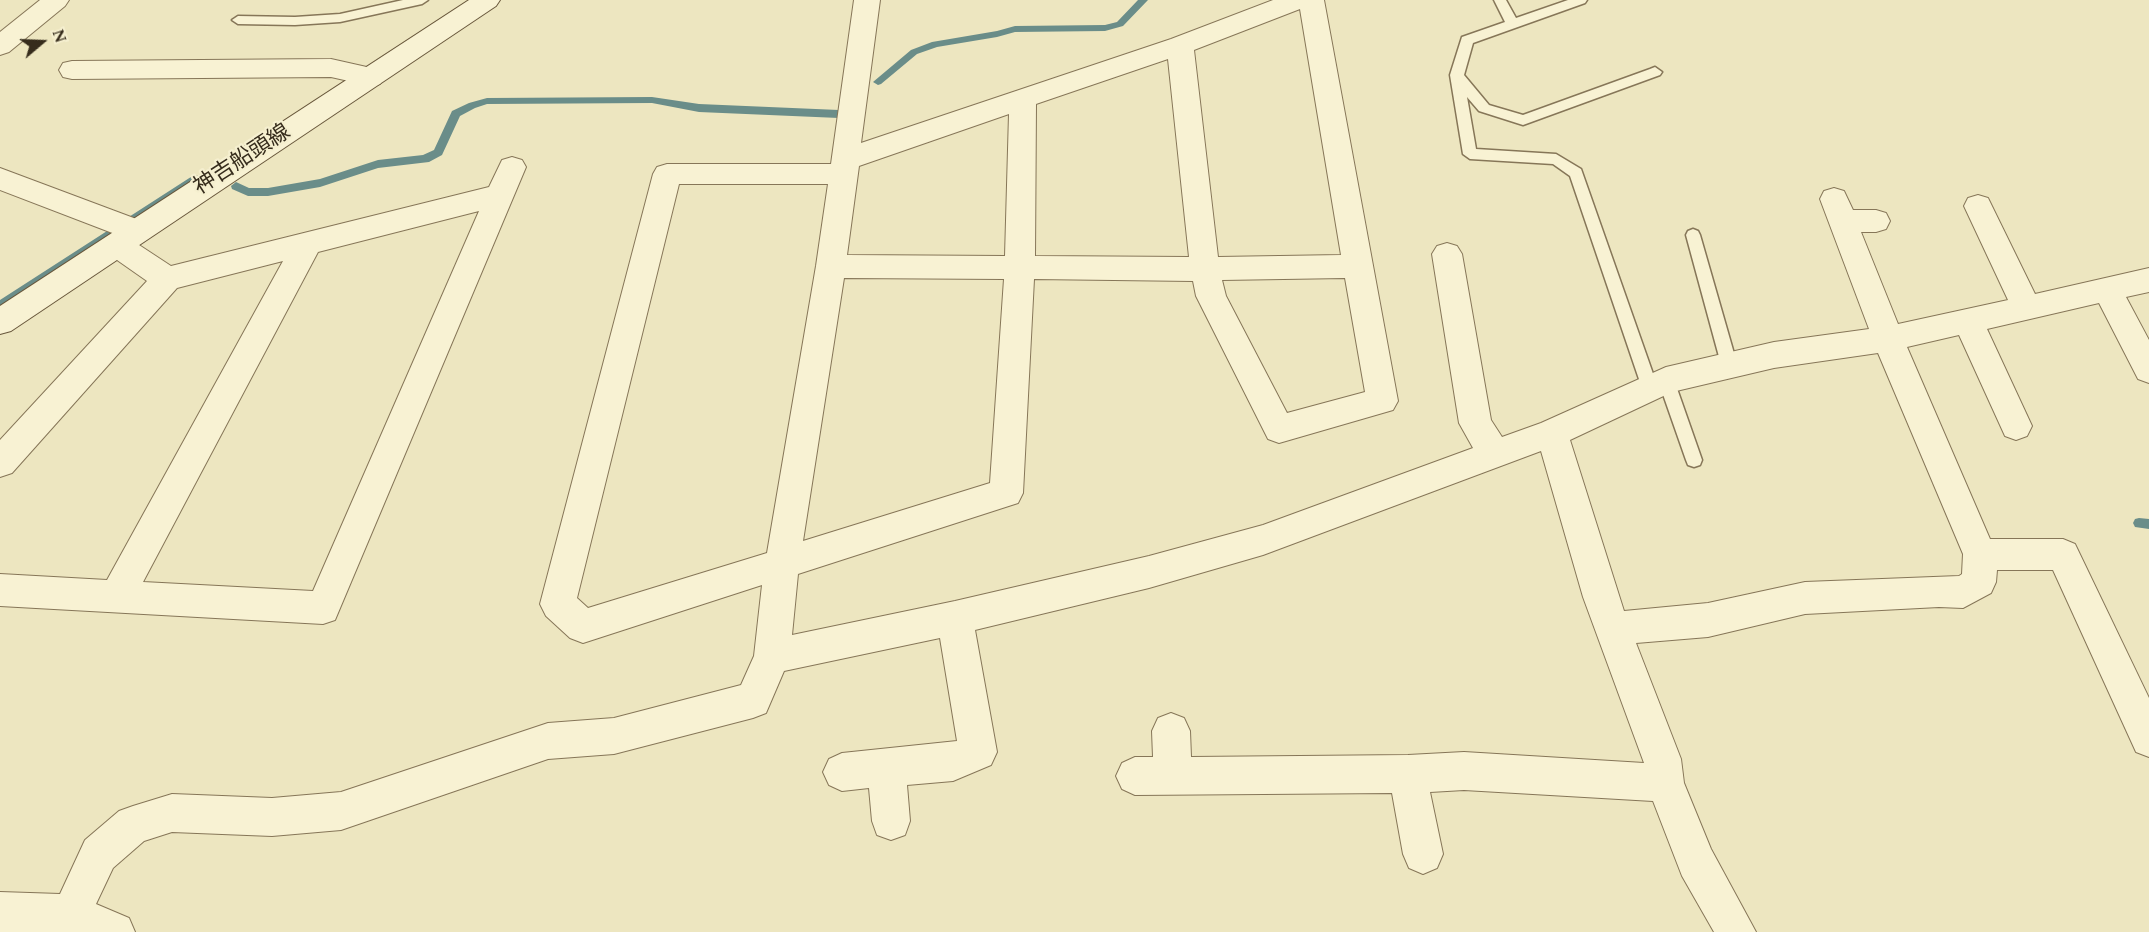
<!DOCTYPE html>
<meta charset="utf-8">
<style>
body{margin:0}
#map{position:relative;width:2149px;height:932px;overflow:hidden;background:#ede6c0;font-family:Spectral,serif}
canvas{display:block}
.north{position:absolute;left:12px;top:12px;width:60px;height:60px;-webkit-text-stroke:4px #f5efcf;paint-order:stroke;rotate:71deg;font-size:16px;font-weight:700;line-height:24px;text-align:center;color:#362c1c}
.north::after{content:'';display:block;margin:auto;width:21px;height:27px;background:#362c1c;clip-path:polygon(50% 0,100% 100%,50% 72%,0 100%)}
</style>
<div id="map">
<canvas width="2149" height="932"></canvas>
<div class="north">N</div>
</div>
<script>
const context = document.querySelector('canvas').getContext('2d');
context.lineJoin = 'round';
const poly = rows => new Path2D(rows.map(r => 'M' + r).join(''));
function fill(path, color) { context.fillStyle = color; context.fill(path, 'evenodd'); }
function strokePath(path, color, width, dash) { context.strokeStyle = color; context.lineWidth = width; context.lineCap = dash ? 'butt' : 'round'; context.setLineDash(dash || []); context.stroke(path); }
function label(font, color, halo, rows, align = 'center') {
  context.font = font + ' Spectral,"Noto Sans JP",serif'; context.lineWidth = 4.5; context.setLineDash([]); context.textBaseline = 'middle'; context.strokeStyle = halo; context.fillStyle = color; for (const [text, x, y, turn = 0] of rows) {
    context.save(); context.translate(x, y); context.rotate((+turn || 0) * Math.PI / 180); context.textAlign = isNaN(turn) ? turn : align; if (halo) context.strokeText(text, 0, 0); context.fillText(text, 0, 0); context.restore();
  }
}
fill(poly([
 [1138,0,1148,0,1123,26,1105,31,1015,32,997,37,937,47,917,54,881,84,878,85,873,82,911,50,932,42,997,31,1015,26,1105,25,1117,22,1138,0],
 [652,97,699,104,839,110,844,114,839,118,699,112,652,103,487,104,475,108,460,116,442,155,429,162,378,168,320,187,268,196,248,196,232,189,231,186,236,182,249,188,268,188,320,179,378,160,423,155,434,150,452,111,469,103,487,98,652,97],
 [194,175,198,176,199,179,198,182,0,310,0,300,194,175],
 [2139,518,2149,519,2149,529,2135,527,2133,523,2135,519,2139,518]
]), '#6a8d89');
const service = poly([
 [403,0,428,0,422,4,340,22,295,25,238,24,232,20,238,16,295,17,340,14,403,0],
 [1494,0,1506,0,1516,18,1568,0,1587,0,1585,3,1473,43,1464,75,1489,105,1523,115,1650,69,1655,67,1662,72,1660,75,1523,125,1479,111,1467,97,1476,149,1556,154,1581,169,1658,388,1656,393,1650,395,1644,393,1642,388,1570,176,1553,164,1470,159,1463,154,1450,75,1462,37,1505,22,1494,0],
 [1693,229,1698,231,1700,235,1737,364,1735,369,1729,370,1723,369,1721,364,1686,235,1688,231,1693,229],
 [1666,373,1672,375,1674,380,1702,460,1700,465,1694,467,1688,465,1686,460,1658,380,1660,375,1666,373]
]);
const minor = poly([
 [40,0,69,0,65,6,9,52,0,55,0,32,40,0],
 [854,0,880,0,861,143,1171,39,1273,0,1324,0,1398,401,1393,410,1279,443,1268,439,1196,296,1193,281,1034,279,1023,493,1018,503,798,574,792,635,955,601,1149,556,1263,525,1473,448,1459,423,1432,254,1437,246,1447,243,1457,246,1462,254,1491,420,1502,437,1541,423,1666,367,1774,342,1869,329,1820,199,1824,191,1834,188,1844,191,1853,210,1876,210,1886,213,1890,221,1886,229,1876,232,1861,232,1898,324,2008,300,1964,206,1968,198,1978,195,1988,198,2035,294,2149,268,2149,292,2126,297,2149,340,2149,383,2138,379,2099,303,1987,329,2032,426,2027,436,2016,440,2005,436,1959,335,1907,347,1990,539,2063,539,2075,544,2149,698,2149,757,2136,752,2053,570,1997,570,1996,582,1991,593,1963,608,1939,607,1805,614,1708,637,1636,643,1681,759,1684,783,1711,849,1756,932,1714,932,1682,876,1653,801,1464,790,1430,792,1443,854,1437,868,1423,874,1409,868,1403,854,1392,793,1135,795,1122,789,1116,776,1122,763,1135,757,1153,757,1152,731,1158,718,1171,713,1184,718,1190,731,1191,757,1408,755,1464,752,1644,763,1583,597,1541,451,1263,555,1149,588,975,630,997,752,991,765,953,781,907,785,910,821,905,835,891,840,877,835,872,821,869,788,842,791,829,785,823,772,829,759,842,753,957,741,940,638,784,671,766,713,753,718,614,754,548,759,341,830,272,836,172,832,144,841,113,868,96,904,129,918,135,932,0,932,0,892,60,894,85,840,119,811,133,806,172,794,272,798,341,792,548,723,614,718,741,685,754,656,762,585,583,643,570,638,546,616,540,604,653,174,657,167,667,164,831,164,854,0],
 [1300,9,1341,255,1218,257,1194,50,1300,9],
 [1168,59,1189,257,1035,256,1036,104,1168,59],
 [1009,114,1005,256,847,255,859,166,1009,114],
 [679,184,828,184,816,266,767,553,588,608,577,598,679,184],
 [844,278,1004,279,990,483,803,541,844,278],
 [1345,278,1365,392,1287,413,1226,296,1222,280,1345,278],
 [1878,353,1963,554,1962,574,1959,576,1805,582,1708,603,1624,611,1570,440,1672,392,1774,368,1878,353],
 [331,59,380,70,384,77,380,84,371,86,331,77,72,79,63,77,59,70,63,63,72,61,331,59],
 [512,157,522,160,526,167,335,620,323,624,0,606,0,574,107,580,283,261,177,288,12,473,0,477,0,440,147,281,107,253,102,245,107,237,115,234,0,190,0,168,147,223,152,231,147,239,133,241,171,266,489,187,502,160,512,157],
 [479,211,313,591,143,582,318,252,479,211]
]);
const secondary = poly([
 [469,0,500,0,496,6,11,331,0,334,0,306,469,0]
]);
strokePath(service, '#867658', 3);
strokePath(minor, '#867658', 2);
strokePath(secondary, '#68573b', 2);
fill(service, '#f8f2d3');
fill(minor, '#f8f2d3');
fill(secondary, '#f8f2d3');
label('22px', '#362c1c', '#f5efcf', [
 ["神吉船頭線",243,161,-33]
]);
</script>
